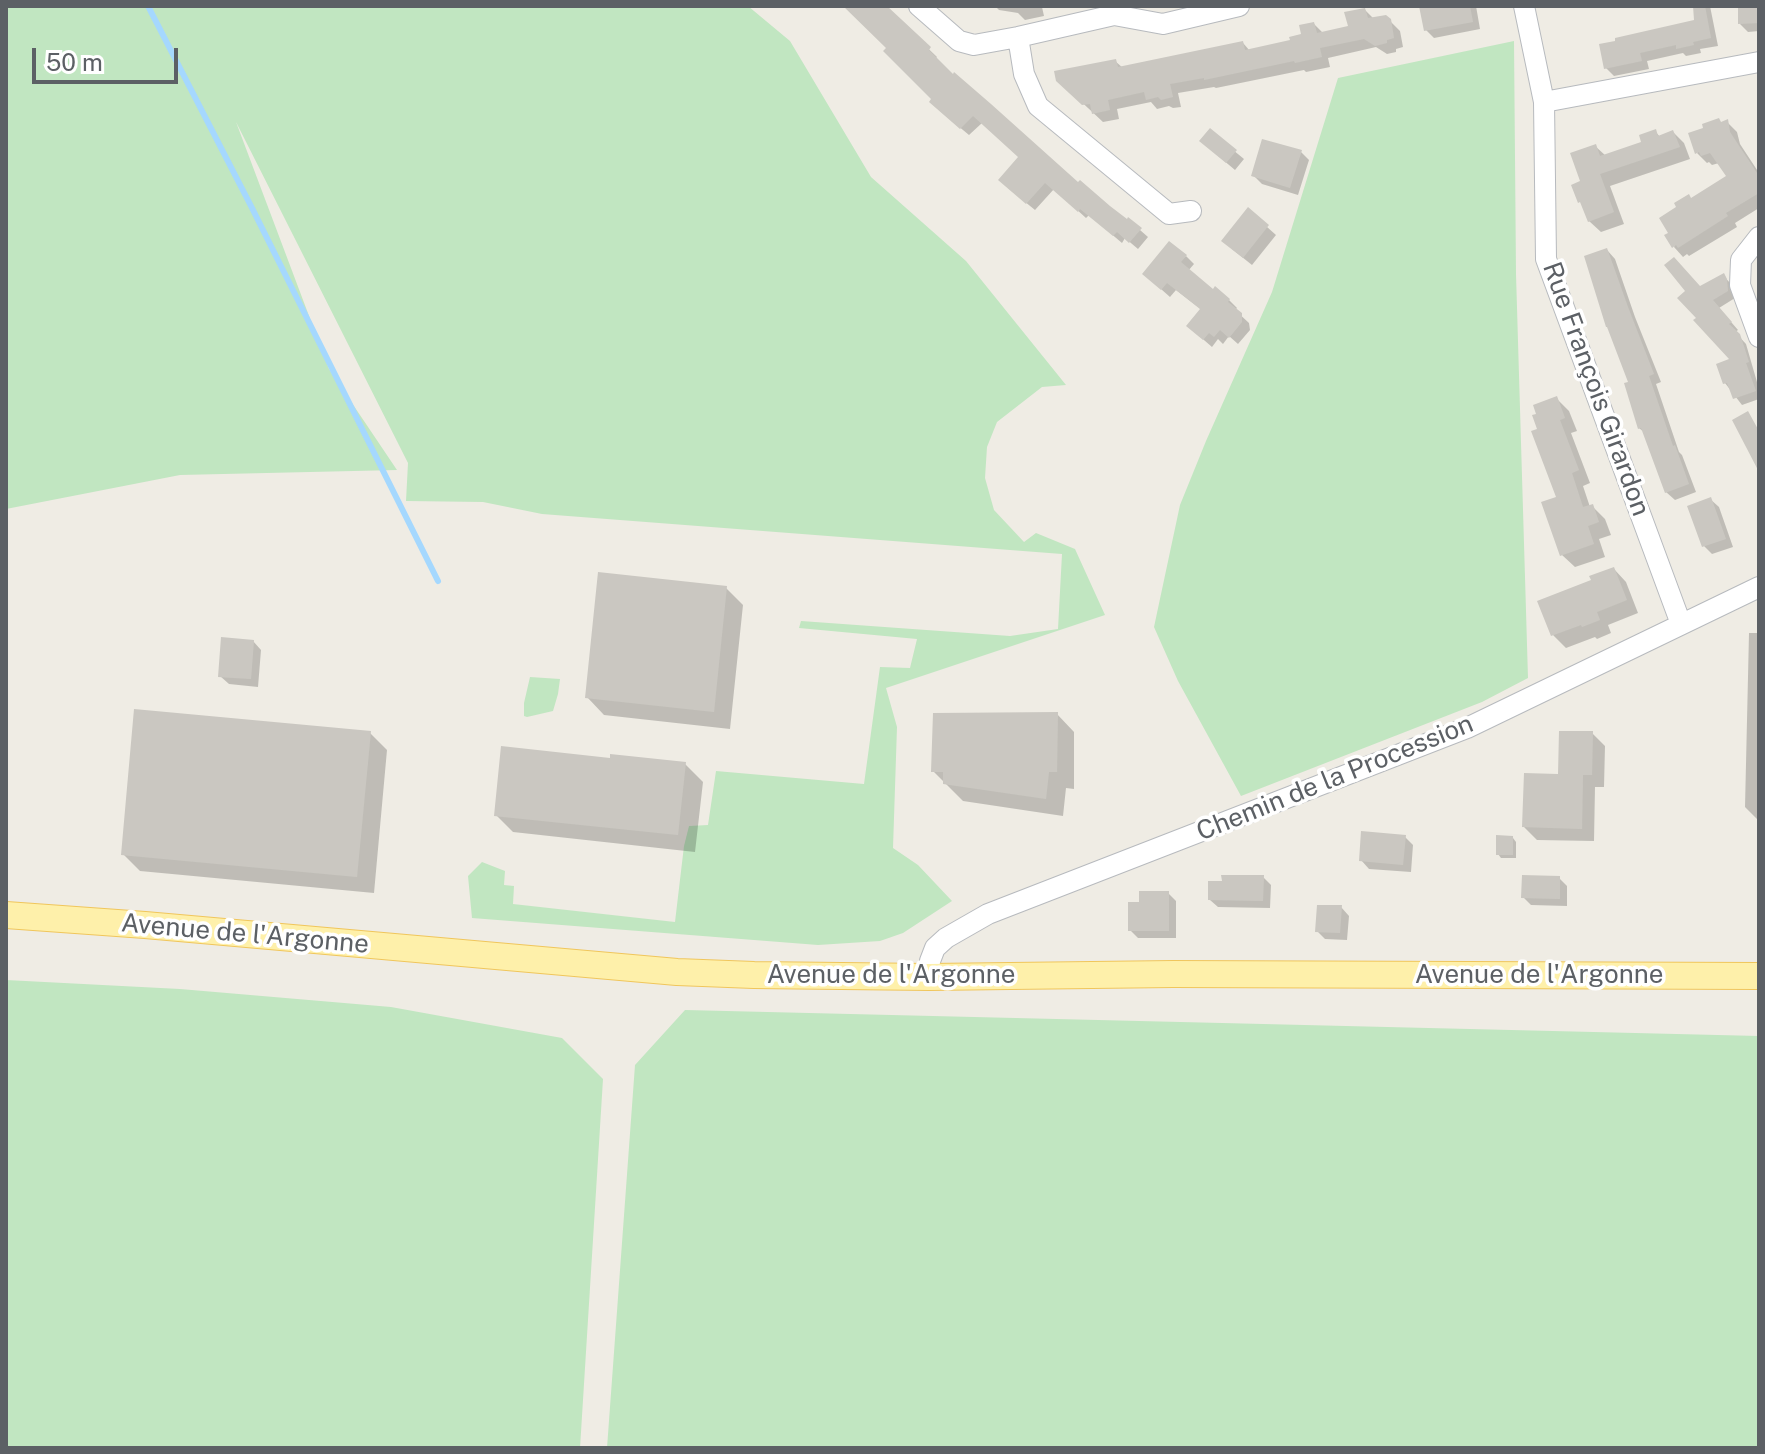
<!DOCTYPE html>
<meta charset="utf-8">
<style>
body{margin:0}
#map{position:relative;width:1765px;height:1454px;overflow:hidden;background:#efece4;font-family:"Public Sans",sans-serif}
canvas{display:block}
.frame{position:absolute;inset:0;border:8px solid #5c6065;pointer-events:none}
.scale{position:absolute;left:32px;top:48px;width:146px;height:36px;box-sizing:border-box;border:4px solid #5c6065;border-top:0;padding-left:10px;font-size:24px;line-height:28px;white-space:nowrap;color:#5c6065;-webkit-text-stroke:6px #fff;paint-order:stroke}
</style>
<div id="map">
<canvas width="1765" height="1454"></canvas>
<div class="frame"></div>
<div class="scale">50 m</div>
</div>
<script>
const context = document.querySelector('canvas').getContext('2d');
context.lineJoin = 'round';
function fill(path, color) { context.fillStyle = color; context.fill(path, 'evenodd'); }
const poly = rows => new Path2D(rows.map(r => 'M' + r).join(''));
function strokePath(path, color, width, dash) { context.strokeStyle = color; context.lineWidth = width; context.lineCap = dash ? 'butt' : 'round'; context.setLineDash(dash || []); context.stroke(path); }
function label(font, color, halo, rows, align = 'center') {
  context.font = font + ' "Public Sans",sans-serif'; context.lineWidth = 7; context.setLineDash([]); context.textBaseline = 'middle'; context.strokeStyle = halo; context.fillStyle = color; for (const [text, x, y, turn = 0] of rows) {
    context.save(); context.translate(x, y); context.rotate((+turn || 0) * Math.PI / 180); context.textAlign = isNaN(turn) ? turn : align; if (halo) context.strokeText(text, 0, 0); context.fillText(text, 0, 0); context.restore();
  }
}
fill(poly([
 [6,6,748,6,790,41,871,177,966,261,1066,385,1042,387,997,422,987,447,985,478,994,510,1024,542,1036,533,1075,549,1105,615,886,688,897,727,893,848,918,865,952,901,903,933,880,941,818,945,472,918,468,876,482,862,505,871,504,885,514,886,513,904,675,922,684,846,689,826,708,825,716,771,864,784,880,667,910,668,917,639,799,628,801,621,1010,636,1058,629,1062,554,542,514,483,502,406,501,408,463,236,122,329,369,397,470,180,475,6,509],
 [1514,41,1516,274,1528,678,1482,702,1241,796,1178,681,1154,627,1180,505,1206,441,1272,292,1338,78],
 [530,677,560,679,558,694,553,711,527,717,524,716,524,703],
 [6,980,180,989,391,1007,562,1038,603,1079,580,1448,6,1448],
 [685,1010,1759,1036,1759,1448,607,1448,635,1065]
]), '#c1e6c1');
fill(poly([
 [845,6,884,6,937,57,935,59,1078,185,1140,230,1148,237,1138,249,1125,238,1122,243,1089,215,1086,218,1054,189,1035,210,1008,188,1020,158,982,123,969,135,939,110,934,99,888,48],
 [995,6,1047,6,1042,7,1044,16,1025,20,1018,13,999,10],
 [1421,6,1476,6,1480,29,1434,38,1426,30],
 [1695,6,1710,6,1718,46,1700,49,1701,53,1686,56,1683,53,1647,61,1649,69,1614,76,1606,68,1618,43,1696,21],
 [1751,6,1759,6,1759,31,1748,32,1740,24],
 [1365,10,1374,19,1390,21,1400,31,1403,47,1396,49,1396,52,1387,54,1376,47,1328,58,1330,67,1306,72,1304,70,1216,88,1214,87,1178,93,1181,107,1173,108,1169,106,1157,109,1151,102,1117,109,1119,119,1103,122,1058,80,1115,61,1123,68,1243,43,1250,51,1292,41,1304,35,1314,24,1323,33,1350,27],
 [1727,122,1737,132,1740,144,1759,173,1759,208,1735,223,1737,227,1689,256,1687,254,1683,257,1674,247,1692,200,1729,176,1719,163,1712,165,1709,162,1707,163,1697,153,1722,123],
 [1210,131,1244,159,1235,170,1210,149],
 [1655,131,1660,137,1673,132,1684,143,1690,159,1610,186,1624,224,1601,232,1589,221,1582,183,1595,146,1606,156,1643,143],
 [1301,152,1309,160,1298,195,1262,184,1254,176],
 [1248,210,1276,235,1252,265,1232,249],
 [1607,250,1615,259,1635,317,1661,382,1656,384,1679,452,1682,455,1696,492,1675,500,1666,492,1645,433,1639,428],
 [1186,256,1194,264,1188,271,1213,291,1229,300,1237,308,1235,310,1249,323,1250,330,1238,344,1229,336,1223,344,1218,339,1212,347,1197,334,1202,310,1176,290,1170,297,1153,282],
 [1723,275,1730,283,1735,298,1719,308,1738,330,1735,332,1746,344,1759,389,1759,399,1742,405,1725,383,1732,360,1700,288],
 [1556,398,1569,411,1577,431,1571,433,1590,483,1583,486,1590,507,1592,506,1605,519,1611,535,1599,539,1605,557,1575,567,1562,555,1559,498,1540,430],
 [1710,499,1719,507,1733,547,1712,554,1704,546],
 [1614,569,1626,582,1638,613,1608,625,1611,633,1597,639,1595,637,1566,648,1553,635,1593,581],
 [726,588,743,605,730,729,604,715,587,697],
 [1749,633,1759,633,1759,821,1745,807],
 [253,641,261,650,258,687,229,684,220,676],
 [1057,714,1074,732,1074,789,1066,788,1063,816,963,801,933,771],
 [370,733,387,750,374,893,140,871,123,854],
 [1592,733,1605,746,1604,787,1595,787,1594,841,1537,840,1524,827],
 [612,760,685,764,703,782,695,852,513,832,496,815],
 [1405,837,1413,845,1411,872,1369,869,1361,860],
 [1513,838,1516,842,1516,858,1501,858,1498,854],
 [1263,877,1271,885,1270,908,1218,907,1210,900],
 [1559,878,1567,886,1567,906,1531,905,1523,897],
 [1168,893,1176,901,1176,938,1138,938,1130,930,1141,905],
 [1341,907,1349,916,1347,940,1325,939,1317,931]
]), '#0003');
strokePath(poly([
 [148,6,252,208,438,581]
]), '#a5d8fe', 6);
fill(poly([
 [843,6,887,6,931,47,929,50,953,74,954,72,991,104,1078,182,1080,180,1110,206,1127,219,1128,217,1142,228,1129,243,1117,232,1113,236,1080,209,1078,212,1045,183,1026,204,998,180,1018,157,973,116,960,129,929,102,931,99,883,51,886,48],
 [1419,6,1470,6,1473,22,1424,31],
 [1693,6,1705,6,1711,38,1693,42,1694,45,1676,49,1676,45,1640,53,1642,61,1604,69,1599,44,1615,41,1615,38,1694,20],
 [1738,6,1759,6,1759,23,1738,24],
 [1365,8,1368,18,1386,15,1391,19,1394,38,1387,40,1387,43,1375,46,1364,39,1320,48,1322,57,1295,63,1294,61,1204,80,1204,78,1170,84,1173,97,1161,100,1158,97,1146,100,1144,92,1108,100,1110,110,1092,114,1090,104,1082,105,1056,81,1054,71,1116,59,1118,67,1243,41,1245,50,1290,40,1289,37,1301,34,1299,25,1314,22,1317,33,1348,26,1344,12],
 [1719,118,1721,122,1728,119,1730,132,1759,176,1759,193,1726,213,1728,216,1678,248,1676,245,1672,248,1664,235,1668,233,1659,218,1676,207,1674,203,1689,194,1691,198,1726,176,1710,153,1701,156,1699,152,1695,154,1688,133,1703,128,1702,124],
 [1210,128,1237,150,1226,163,1199,141],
 [1656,129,1658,136,1673,130,1680,147,1600,174,1614,212,1588,222,1580,202,1578,203,1571,185,1580,181,1570,153,1596,144,1600,156,1641,142,1639,135],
 [1262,139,1302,150,1290,188,1251,176],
 [1248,207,1269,225,1243,258,1221,241],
 [1169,241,1187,255,1181,262,1213,289,1215,286,1230,299,1228,302,1242,313,1242,322,1229,338,1220,330,1214,337,1209,333,1203,340,1186,326,1200,309,1167,283,1161,290,1142,274],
 [1607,248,1628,307,1654,374,1649,376,1673,446,1675,445,1689,484,1665,493,1641,428,1638,429,1624,383,1628,382,1607,327,1606,327,1584,256],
 [1674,257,1700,286,1724,273,1727,279,1728,291,1713,300,1732,322,1729,324,1740,334,1749,362,1746,363,1756,391,1733,399,1727,383,1723,384,1716,364,1729,359,1693,320,1696,318,1677,298,1685,291,1664,265],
 [1557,396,1565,418,1560,420,1579,470,1572,473,1583,507,1593,504,1599,522,1588,526,1594,544,1560,556,1541,502,1556,497,1531,431,1537,429,1532,415,1536,414,1533,405],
 [1748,411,1759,431,1759,472,1732,420],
 [1711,497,1726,539,1702,547,1687,506],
 [1614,567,1627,600,1597,612,1600,620,1582,627,1581,625,1551,636,1537,601,1591,580,1589,576],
 [598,572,727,586,714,712,585,698],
 [221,637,254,640,251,679,218,677],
 [134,709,371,731,357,877,121,855],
 [1058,712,1057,772,1049,772,1046,799,943,784,943,772,931,772,933,713],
 [1559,731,1593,731,1592,775,1583,775,1582,829,1522,827,1524,773,1558,774],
 [501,746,610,758,610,754,686,762,678,835,494,816],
 [1361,831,1406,835,1403,865,1359,861],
 [1496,835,1513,836,1513,855,1496,855],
 [1221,875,1264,875,1263,901,1208,900,1208,881,1222,881],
 [1522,875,1560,876,1560,899,1521,898],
 [1139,891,1169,891,1169,931,1128,931,1128,902,1139,902],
 [1317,905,1342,905,1340,933,1315,932]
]), '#cac7c1');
const minor = poly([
 [919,6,959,41,974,45,1018,37,1114,15,1163,24,1239,6],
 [1524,6,1544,102,1546,259,1681,624],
 [1018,37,1024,74,1038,106,1169,214,1191,211],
 [1544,102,1759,62],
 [1759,237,1741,260,1740,285,1759,337],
 [929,977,930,961,935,948,946,938,988,914,1467,728,1759,587]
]);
const major = poly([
 [6,915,145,925,677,972,754,975,929,977,1173,974,1759,976]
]);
strokePath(minor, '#b7babe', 22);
strokePath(major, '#f0c65c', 28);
strokePath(minor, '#fff', 20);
strokePath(major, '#fef0aa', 26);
label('26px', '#5c6065', '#fff', [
 ["Rue François Girardon",1596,389,70],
 ["Chemin de la Procession",1335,778,-22],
 ["Avenue de l'Argonne",245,934,5],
 ["Avenue de l'Argonne",891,975],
 ["Avenue de l'Argonne",1539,975]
]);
</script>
